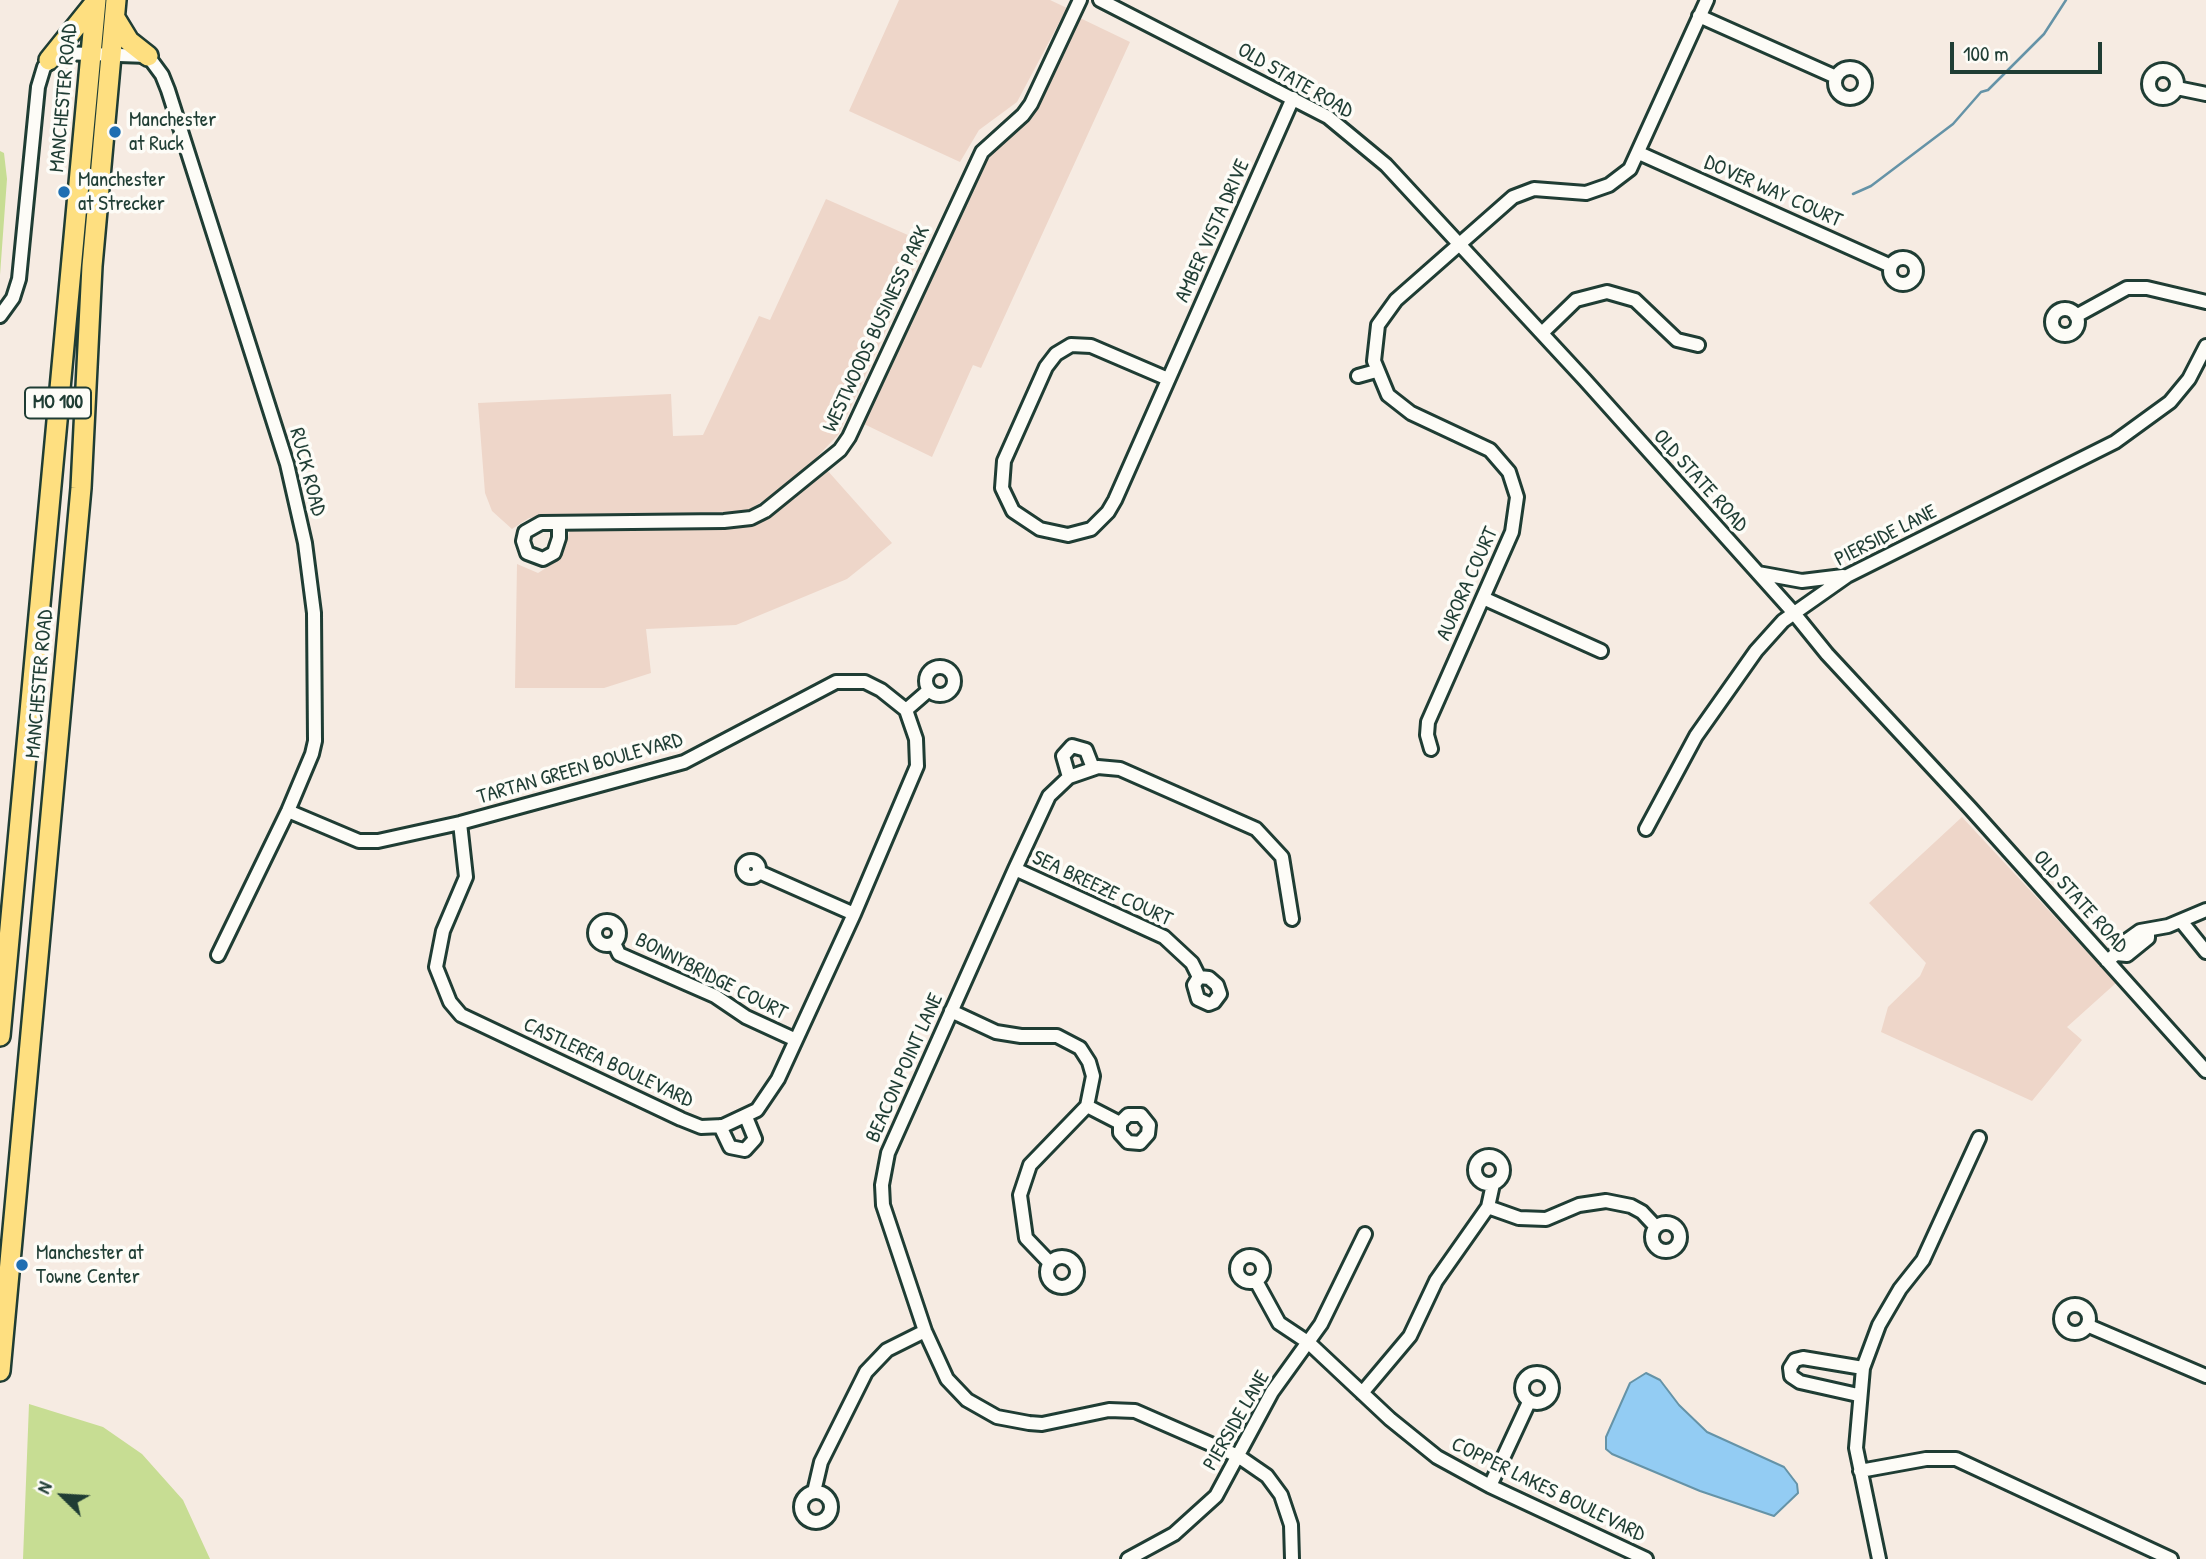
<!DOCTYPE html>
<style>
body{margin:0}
#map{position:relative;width:2206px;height:1559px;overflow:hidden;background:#f6ebe2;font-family:"Patrick Hand",sans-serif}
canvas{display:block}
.north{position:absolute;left:28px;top:1461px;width:70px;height:70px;-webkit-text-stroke:5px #fdfcf7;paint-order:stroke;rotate:294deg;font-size:19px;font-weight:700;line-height:28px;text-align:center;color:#1f3d34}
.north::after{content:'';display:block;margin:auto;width:24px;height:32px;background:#1f3d34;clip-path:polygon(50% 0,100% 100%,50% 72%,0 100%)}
.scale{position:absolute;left:1950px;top:42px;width:152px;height:32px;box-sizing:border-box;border:4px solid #1f3d34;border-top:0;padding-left:9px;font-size:21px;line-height:24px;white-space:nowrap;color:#1f3d34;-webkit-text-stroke:5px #fdfcf7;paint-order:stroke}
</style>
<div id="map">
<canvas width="2206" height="1559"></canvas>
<div class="north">N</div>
<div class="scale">100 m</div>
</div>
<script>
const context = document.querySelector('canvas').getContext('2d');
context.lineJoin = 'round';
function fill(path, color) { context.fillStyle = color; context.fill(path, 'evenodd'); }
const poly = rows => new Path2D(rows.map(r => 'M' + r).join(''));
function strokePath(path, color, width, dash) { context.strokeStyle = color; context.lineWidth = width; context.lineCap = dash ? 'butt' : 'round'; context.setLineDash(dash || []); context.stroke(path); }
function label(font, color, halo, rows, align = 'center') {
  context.font = font + ' "Patrick Hand",sans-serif'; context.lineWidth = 7; context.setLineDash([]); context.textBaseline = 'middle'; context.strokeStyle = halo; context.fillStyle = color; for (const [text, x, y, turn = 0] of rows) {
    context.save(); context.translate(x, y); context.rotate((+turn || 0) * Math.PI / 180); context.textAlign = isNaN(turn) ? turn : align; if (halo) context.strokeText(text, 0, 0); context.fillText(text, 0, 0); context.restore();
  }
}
fill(poly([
 [899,0,1050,0,1067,8,1017,102,979,130,960,162,849,111],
 [1080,18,1130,42,981,368,973,365,932,457,864,424,983,160,997,143,1022,127,1032,115],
 [826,199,926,243,838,435,815,459,770,497,746,511,529,518,512,529,492,511,485,493,478,403,671,394,673,436,703,435,759,316,770,320],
 [827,470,892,543,847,579,736,625,646,629,651,673,604,688,515,688,517,564,538,573,554,563,566,545,570,530,750,524,770,514],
 [1962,817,2116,983,2067,1027,2082,1040,2032,1101,1881,1032,1888,1007,1920,976,1926,963,1869,903]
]), '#eed6c9');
fill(poly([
 [0,151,4,153,7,179,0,275],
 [29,1404,103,1427,142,1454,183,1500,210,1559,23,1559]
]), '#c7dd93');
const water = poly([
 [1646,1373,1660,1380,1679,1405,1707,1432,1784,1467,1797,1484,1798,1493,1774,1516,1700,1491,1612,1454,1606,1449,1606,1437,1630,1383,1646,1373]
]);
fill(water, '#93ccf3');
strokePath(water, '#6593a7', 2);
strokePath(poly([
 [1853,194,1871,186,1953,124,1981,92,1988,90,2044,34,2066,0]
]), '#6593a7', 2.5);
const minor = poly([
 [1100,0,1328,117,1386,165,1585,380,1793,612,1827,654,1971,809,2206,1071],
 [1699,16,1836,77],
 '1835 83a15 15 0 1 1 30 0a15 15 0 1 1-30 0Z',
 '2149 84a14 14 0 1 1 28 0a14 14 0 1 1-28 0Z',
 [2177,88,2206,94],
 [1639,153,1891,266],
 '1890 271a13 13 0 1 1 26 0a13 13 0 1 1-26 0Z',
 '2052 322a13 13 0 1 1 26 0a13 13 0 1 1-26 0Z',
 [0,316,13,298,19,279,38,87,44,67,61,53,148,56,162,75,168,90,287,464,305,543,314,613,315,741,312,754,288,811,218,955],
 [2076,316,2127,288,2147,288,2206,302],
 [1542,333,1576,300,1607,292,1635,300,1677,340,1698,345],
 [1358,376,1376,371],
 [1168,379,1091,346,1071,345,1056,354,1046,367,1004,461,1002,488,1013,511,1040,529,1068,535,1091,529,1108,512,1115,500,1293,98],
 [559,524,559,538,554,553,543,559,527,553,523,541,525,532,541,523,724,521,751,518,765,511,840,450,849,437,982,152,1023,115,1031,104,1080,0],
 [1758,573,1802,581,1843,576],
 [1483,598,1601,651],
 '926 681a14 14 0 1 1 28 0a14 14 0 1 1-28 0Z',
 [906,710,929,690],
 [1431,749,1427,735,1428,722,1512,532,1517,497,1509,472,1490,450,1411,413,1388,395,1374,361,1378,325,1396,300,1513,197,1534,189,1586,193,1609,185,1630,169,1707,0],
 [1069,777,1063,756,1072,746,1086,750,1093,768],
 [288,811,359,841,378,841,460,823,684,762,836,682,865,682,881,690,906,710,916,739,917,766,854,914,778,1079,757,1110,723,1126,701,1127,681,1119,461,1015,450,1002,436,967,443,931,466,877,460,823],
 [1646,829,1696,736,1756,651,1783,621,1847,576,2115,442,2170,402,2189,379,2206,346],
 '743 869a8 8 0 1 1 16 0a8 8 0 1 1-16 0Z',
 [1015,869,1164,937,1192,963,1199,977,1194,985,1198,999,1209,1004,1214,1002,1220,994,1217,985,1209,978,1199,977],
 [759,872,854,914],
 [2181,921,2206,952],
 '595 933a12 12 0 1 1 24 0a12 12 0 1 1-24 0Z',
 [614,943,619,954,715,996,746,1017,796,1040],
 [2116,954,2127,955,2148,938,2148,931],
 [2107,961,2116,954,2119,946,2140,931,2168,926,2206,910],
 [951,1011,996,1032,1021,1036,1057,1036,1080,1048,1089,1062,1093,1076,1087,1106,1030,1165,1020,1195,1026,1238,1049,1262],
 [1087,1106,1120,1123,1120,1133,1128,1142,1140,1143,1148,1134,1149,1125,1141,1115,1128,1115,1120,1123],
 [720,1126,730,1147,745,1150,755,1139,746,1117],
 '1475 1170a14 14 0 1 1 28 0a14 14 0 1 1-28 0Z',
 [1488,1207,1519,1218,1546,1219,1579,1205,1606,1201,1631,1206,1642,1212,1656,1227],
 '1652 1237a14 14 0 1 1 28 0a14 14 0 1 1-28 0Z',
 '1237 1269a13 13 0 1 1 26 0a13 13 0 1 1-26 0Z',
 '1047 1272a15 15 0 1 1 30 0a15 15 0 1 1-30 0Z',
 [1256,1281,1279,1323,1309,1343,1390,1419,1437,1457,1490,1486,1646,1559],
 '2061 1319a14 14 0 1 1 28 0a14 14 0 1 1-28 0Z',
 [2089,1326,2206,1376],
 '1522 1388a15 15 0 1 1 30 0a15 15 0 1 1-30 0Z',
 [1362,1393,1410,1336,1436,1281,1488,1207,1493,1184],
 [1858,1395,1800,1382,1791,1376,1790,1368,1795,1360,1803,1358,1863,1368],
 [1860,1471,1926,1459,1956,1459,2171,1559],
 [1490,1486,1529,1402],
 [814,1492,821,1462,866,1372,887,1350,925,1331],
 '801 1507a15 15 0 1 1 30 0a15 15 0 1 1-30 0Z',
 [1128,1559,1174,1534,1216,1496,1272,1392,1321,1324,1365,1234],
 [1292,1559,1291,1525,1281,1495,1267,1476,1238,1456,1135,1411,1109,1410,1042,1424,1029,1423,997,1417,967,1400,947,1379,925,1331,883,1205,882,1185,888,1153,1015,869,1049,796,1069,777,1098,767,1120,769,1256,829,1282,857,1292,919],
 [1879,1559,1856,1448,1863,1368,1879,1325,1900,1289,1923,1260,1979,1138]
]);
const highway = poly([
 [115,18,129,41,148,56],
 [49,60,94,4],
 [0,1036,96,0],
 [0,1371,81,488,92,266,116,0]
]);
strokePath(minor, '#1f3d34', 18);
strokePath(highway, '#1f3d34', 24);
strokePath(minor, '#fdfcf7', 12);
strokePath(highway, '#fedf80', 19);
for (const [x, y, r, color] of [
 [115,132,7,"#1f6fb2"],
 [64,192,7,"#1f6fb2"],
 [22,1265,7,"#1f6fb2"]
]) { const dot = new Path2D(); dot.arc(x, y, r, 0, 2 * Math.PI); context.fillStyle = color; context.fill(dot); strokePath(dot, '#fdfcf7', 2.5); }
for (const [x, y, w] of [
 [58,403,66]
]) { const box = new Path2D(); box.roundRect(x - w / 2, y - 15.5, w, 31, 5); context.fillStyle = '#fdfcf7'; context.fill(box); strokePath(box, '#1f3d34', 2); }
label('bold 19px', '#1f3d34', null, [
 ["MO 100",58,403]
]);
label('21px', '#1f3d34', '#fdfcf7', [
 ["OLD STATE ROAD",1295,81,30],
 ["MANCHESTER ROAD",64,98,-85],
 ["DOVER WAY COURT",1773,192,24],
 ["AMBER VISTA DRIVE",1213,231,-66],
 ["WESTWOODS BUSINESS PARK",877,329,-65],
 ["RUCK ROAD",307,472,75],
 ["OLD STATE ROAD",1700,481,48],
 ["PIERSIDE LANE",1886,536,-27],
 ["AURORA COURT",1468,584,-66],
 ["MANCHESTER ROAD",40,684,-85],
 ["TARTAN GREEN BOULEVARD",580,769,-16],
 ["SEA BREEZE COURT",1102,889,25],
 ["OLD STATE ROAD",2080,902,48],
 ["BONNYBRIDGE COURT",711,977,27],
 ["CASTLEREA BOULEVARD",608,1063,25],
 ["BEACON POINT LANE",905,1068,-66],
 ["PIERSIDE LANE",1237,1421,-60],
 ["COPPER LAKES BOULEVARD",1548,1490,26]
]);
label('21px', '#1f3d34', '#fdfcf7', [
 ["Manchester",129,120],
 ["at Ruck",129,144],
 ["Manchester",78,180],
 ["at Strecker",78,204],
 ["Manchester at",36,1253],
 ["Towne Center",36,1277]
], 'left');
</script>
